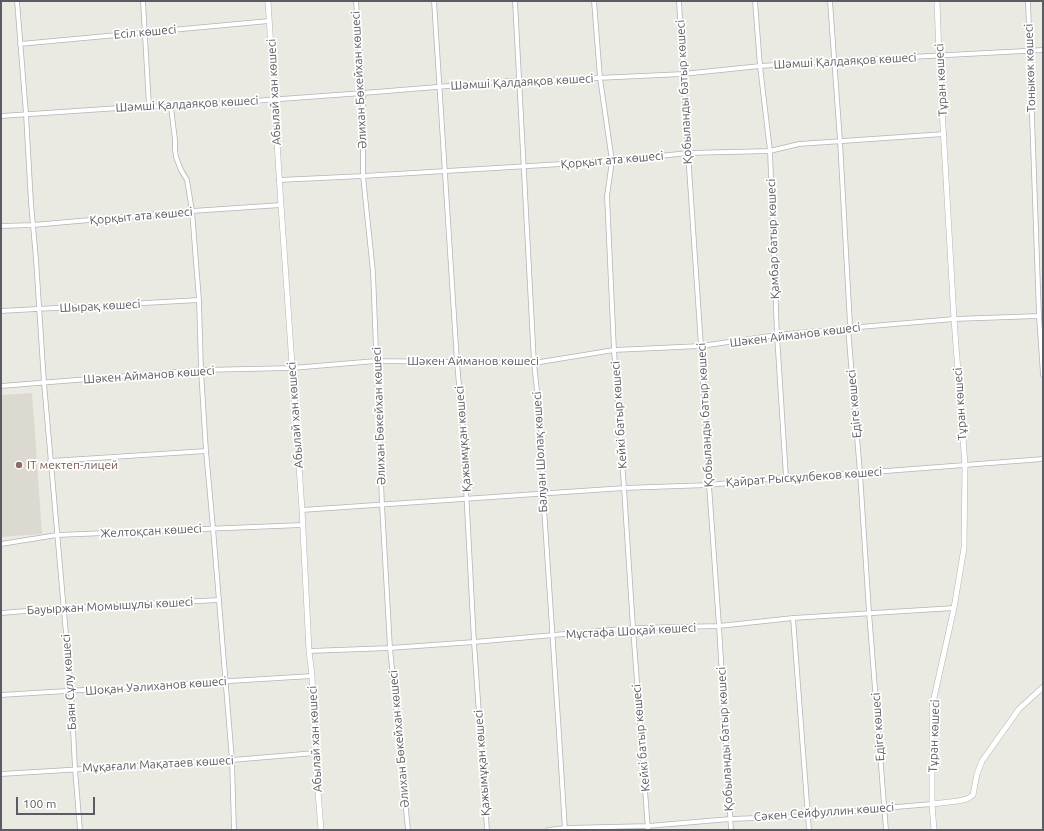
<!DOCTYPE html>
<meta charset="utf-8">
<style>
body{margin:0}
#map{position:relative;width:1044px;height:831px;overflow:hidden;background:#ebeae2;font-family:Ubuntu,sans-serif}
canvas{display:block}
.frame{position:absolute;inset:0;border:2px solid #5a5c61;pointer-events:none}
.scale{position:absolute;left:16px;top:797px;width:79px;height:18px;box-sizing:border-box;border:2px solid #5a5c61;border-top:0;padding-left:5px;font-size:12px;line-height:14px;white-space:nowrap;color:#5a5c61;-webkit-text-stroke:3px #fff;paint-order:stroke}
</style>
<div id="map">
<canvas width="1044" height="831"></canvas>
<div class="frame"></div>
<div class="scale">100 m</div>
</div>
<script>
const context = document.querySelector('canvas').getContext('2d');
context.lineJoin = 'round';
function fill(path, color) { context.fillStyle = color; context.fill(path, 'evenodd'); }
const poly = rows => new Path2D(rows.map(r => 'M' + r).join(''));
function strokePath(path, color, width, dash) { context.strokeStyle = color; context.lineWidth = width; context.lineCap = dash ? 'butt' : 'round'; context.setLineDash(dash || []); context.stroke(path); }
function label(font, color, halo, rows, align = 'center') {
  context.font = font + ' Ubuntu,sans-serif'; context.lineWidth = 3.5; context.setLineDash([]); context.textBaseline = 'middle'; context.strokeStyle = halo; context.fillStyle = color; for (const [text, x, y, turn = 0] of rows) {
    context.save(); context.translate(x, y); context.rotate((+turn || 0) * Math.PI / 180); context.textAlign = isNaN(turn) ? turn : align; if (halo) context.strokeText(text, 0, 0); context.fillText(text, 0, 0); context.restore();
  }
}
fill(poly([
 [32,393,42,534,1,537,1,395]
]), '#dbd9d0');
const minor = poly([
 [17,1,26,114,31,203,36,259,44,383,71,691,75,769,80,830],
 [143,1,149,106],
 [356,1,363,93,363,176,373,272,382,505,390,648,408,830],
 [434,1,457,362,463,431,474,642,487,830],
 [515,1,534,363,541,427,544,508,559,734,565,830],
 [594,1,600,78,612,161,607,196,614,350,624,488,633,628,648,830],
 [679,1,688,153,701,346,709,485,719,626,731,830],
 [755,1,760,66,770,151,777,335,786,477],
 [830,1,840,141,850,325,848,328,860,473,869,612,886,830],
 [1028,1,1039,316,1043,375],
 [20,44,269,21],
 [171,107,175,140,175,149,176,157,181,170,187,180,192,211,199,300,201,370,206,451,213,528,232,760,234,830],
 [1,116,149,106,171,107,363,93,510,81,520,82,576,79,683,74,760,66,835,61,1043,50],
 [279,180,363,176,612,161,688,153,770,151,799,144,944,134],
 [1,226,33,225,192,211,281,205],
 [1,311,199,300],
 [1,386,201,370,292,368,376,361,534,363,614,350,701,346,777,335,848,328,954,319,1039,316],
 [50,461,206,451],
 [302,510,624,488,709,485,786,477,860,473,1043,459],
 [1,544,57,535,302,525],
 [1,613,63,608,219,600],
 [793,618,809,830],
 [309,651,390,648,474,642,633,628,719,626,793,618,954,608],
 [1,695,312,676],
 [1,774,232,760,315,753],
 [548,830,565,828,648,826,730,819,808,816,884,808,932,804]
]);
const tertiary = poly([
 [268,1,281,205,302,510,309,651,312,676,315,753,321,830],
 [932,804,958,801,967,799,973,795,977,774,982,761,1019,709,1043,687],
 [934,830,932,804,932,707,954,608,964,548,965,465,954,319,939,56,937,1]
]);
strokePath(minor, '#b2b4b8', 5.5);
strokePath(tertiary, '#b2b4b8', 6);
strokePath(minor, '#fff', 4);
strokePath(tertiary, '#fff', 5);
for (const [x, y, r, color] of [
 [19,465,4,"#8d6e63"]
]) { const dot = new Path2D(); dot.arc(x, y, r, 0, 2 * Math.PI); context.fillStyle = color; context.fill(dot); strokePath(dot, '#fff', 1.5); }
label('12px', '#5a5c61', '#fff', [
 ["Есіл көшесі",145,32,-5],
 ["Шәмші Қалдаяқов көшесі",845,61,-3],
 ["Тоныкөк көшесі",1030,68,-92],
 ["Әлихан Бөкейхан көшесі",359,80,-93],
 ["Тұран көшесі",941,80,-93],
 ["Шәмші Қалдаяқов көшесі",522,82,-3],
 ["Абылай хан көшесі",274,92,-93],
 ["Қобыланды батыр көшесі",684,92,-93],
 ["Шәмші Қалдаяқов көшесі",187,104,-3],
 ["Қорқыт ата көшесі",612,160,-5],
 ["Қорқыт ата көшесі",141,216,-5],
 ["Қамбар батыр көшесі",773,239,-92],
 ["Шырақ көшесі",100,306,-3],
 ["Шәкен Айманов көшесі",795,335,-7],
 ["Шәкен Айманов көшесі",473,361],
 ["Шәкен Айманов көшесі",149,375,-4],
 ["Едіге көшесі",854,404,-95],
 ["Тұран көшесі",960,404,-94],
 ["Абылай хан көшесі",295,415,-94],
 ["Кейкі батыр көшесі",619,415,-94],
 ["Қобыланды батыр көшесі",705,415,-93],
 ["Әлихан Бөкейхан көшесі",379,416,-92],
 ["Қажымұқан көшесі",463,439,-94],
 ["Балуан Шолақ көшесі",540,452,-93],
 ["Қайрат Рысқұлбеков көшесі",804,477,-4],
 ["Желтоқсан көшесі",151,531,-3],
 ["Бауыржан Момышұлы көшесі",110,606,-3],
 ["Мұстафа Шоқай көшесі",631,631,-3],
 ["Баян Сұлу көшесі",69,682,-94],
 ["Шоқан Уәлиханов көшесі",156,686,-4],
 ["Едіге көшесі",878,727,-94],
 ["Тұран көшесі",934,736,-88],
 ["Кейкі батыр көшесі",641,738,-95],
 ["Абылай хан көшесі",315,739,-93],
 ["Әлихан Бөкейхан көшесі",399,739,-95],
 ["Қобыланды батыр көшесі",725,739,-93],
 ["Қажымұқан көшесі",482,763,-94],
 ["Мұқағали Мақатаев көшесі",158,764,-3],
 ["Сәкен Сейфуллин көшесі",824,812,-4]
]);
label('12px', '#785e54', '#fff', [
 ["IT мектеп-лицей",27,465]
], 'left');
</script>
